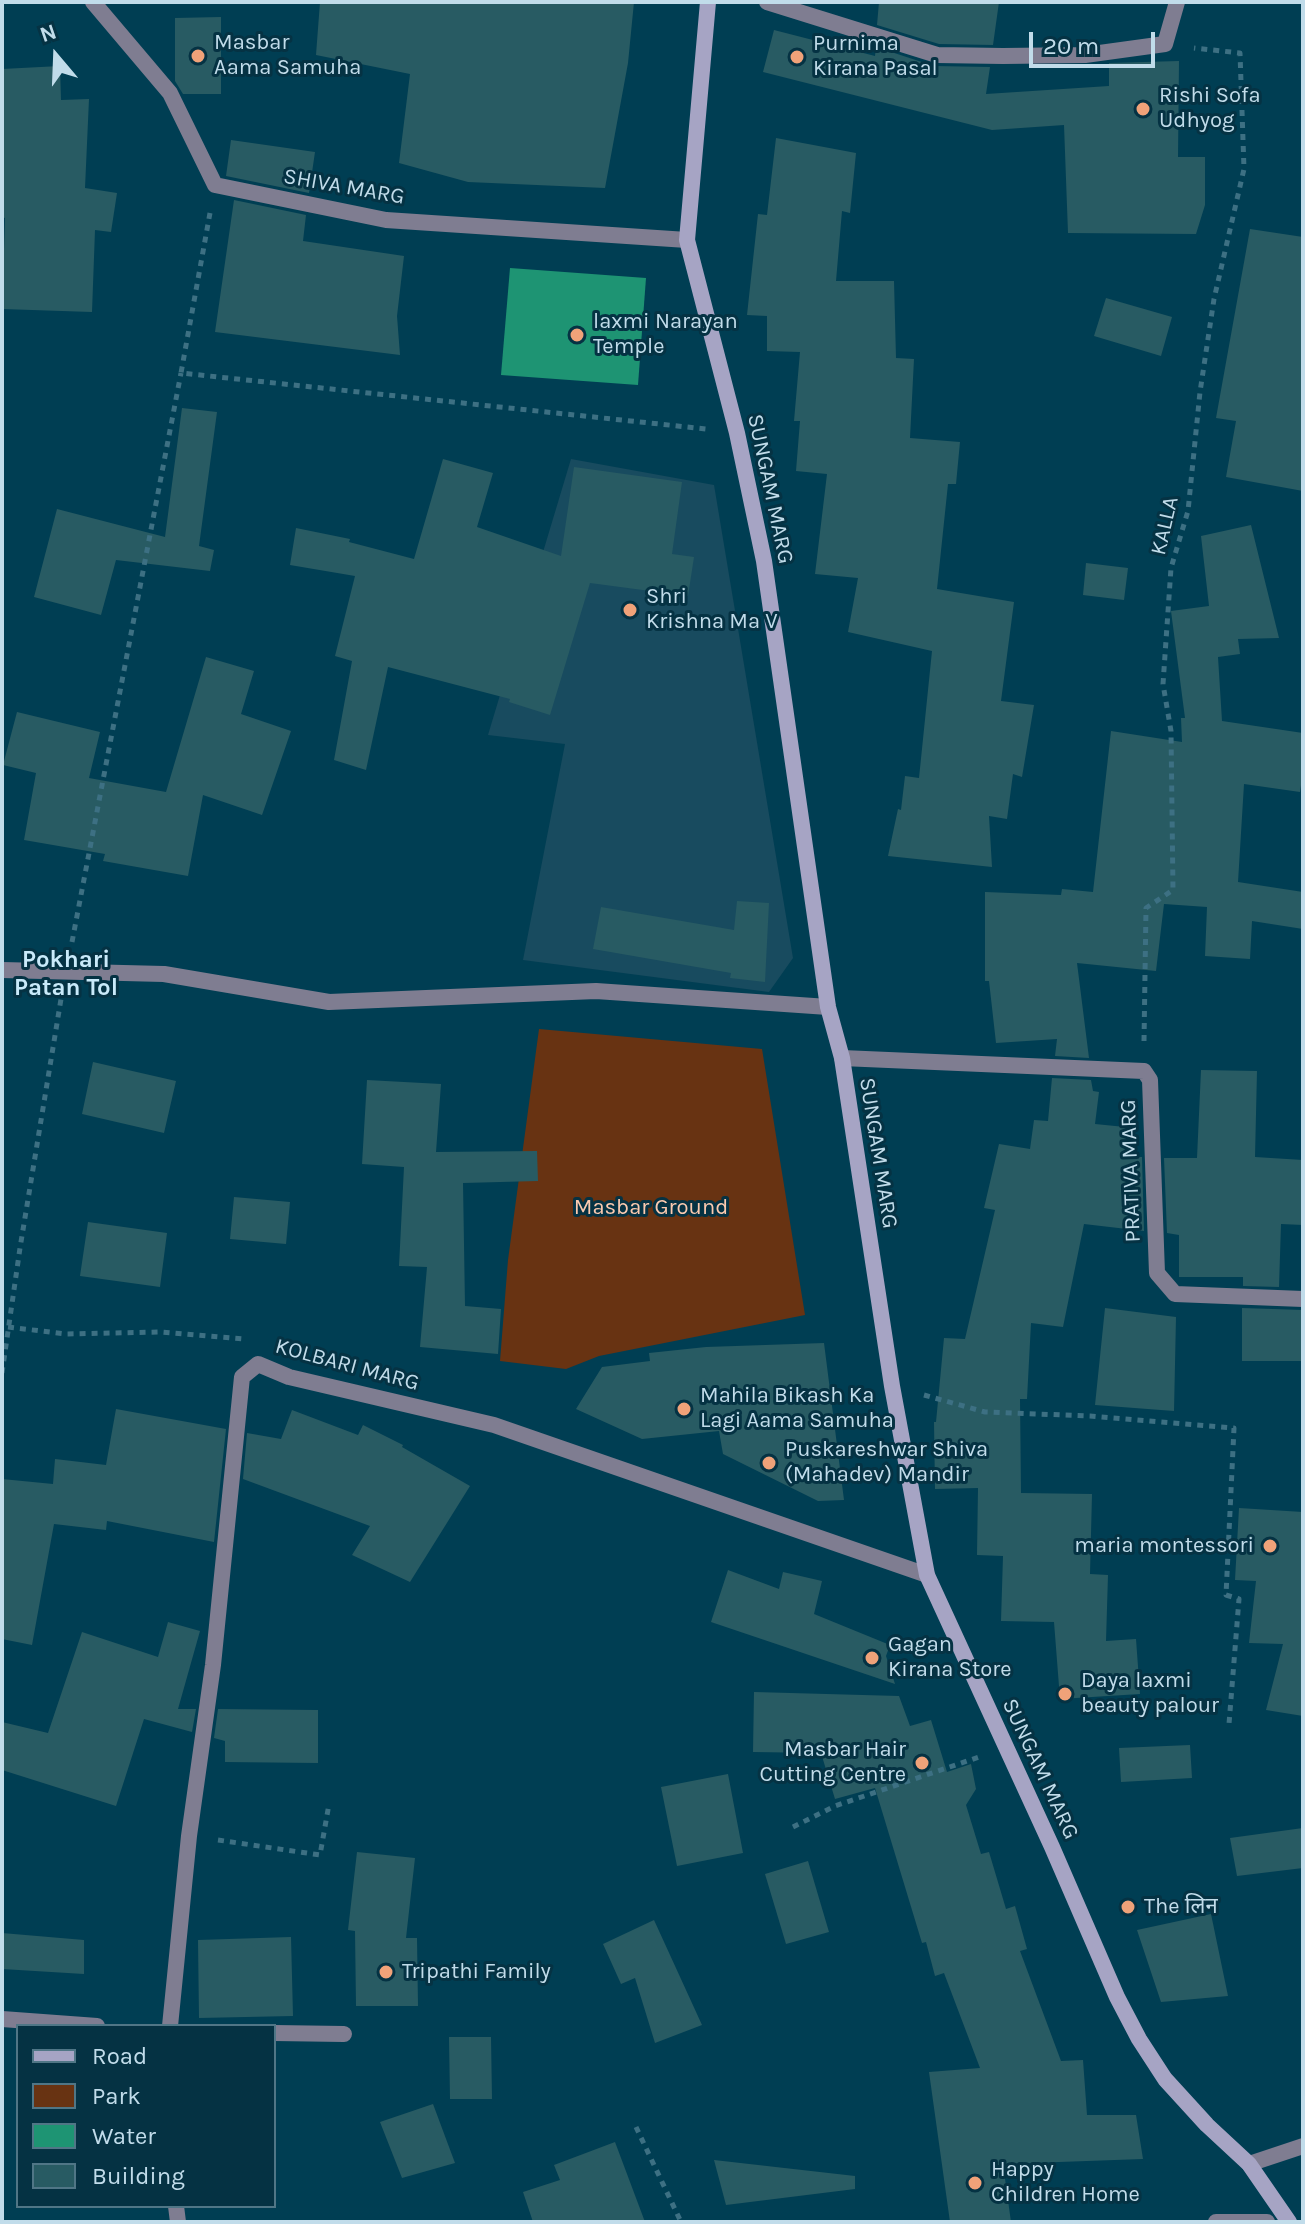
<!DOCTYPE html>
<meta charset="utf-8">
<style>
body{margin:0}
#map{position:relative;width:1305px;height:2224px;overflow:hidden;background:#003e53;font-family:Karla,sans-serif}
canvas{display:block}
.frame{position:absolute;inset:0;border:4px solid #c1dcea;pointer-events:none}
.legend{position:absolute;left:16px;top:2024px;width:260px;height:184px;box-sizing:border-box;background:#053243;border:2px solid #507686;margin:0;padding:10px 14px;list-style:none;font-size:24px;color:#c1dcea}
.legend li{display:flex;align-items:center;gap:16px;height:40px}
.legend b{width:40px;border:2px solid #507686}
.north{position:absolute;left:16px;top:16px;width:80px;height:80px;-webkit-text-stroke:6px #053243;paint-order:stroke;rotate:341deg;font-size:22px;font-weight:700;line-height:32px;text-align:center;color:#c1dcea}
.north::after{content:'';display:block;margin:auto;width:28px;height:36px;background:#c1dcea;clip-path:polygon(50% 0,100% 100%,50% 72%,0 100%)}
.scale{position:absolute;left:1029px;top:32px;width:126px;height:36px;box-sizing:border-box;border:4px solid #c1dcea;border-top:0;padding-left:10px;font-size:24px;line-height:28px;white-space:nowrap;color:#c1dcea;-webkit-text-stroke:6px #053243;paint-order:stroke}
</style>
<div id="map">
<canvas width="1305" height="2224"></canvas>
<div class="frame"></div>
<ul class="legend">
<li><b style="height:10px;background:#a6a4c4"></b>Road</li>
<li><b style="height:22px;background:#683312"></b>Park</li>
<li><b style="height:22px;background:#1e9473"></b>Water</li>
<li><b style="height:22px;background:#285b63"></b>Building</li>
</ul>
<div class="north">N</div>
<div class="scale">20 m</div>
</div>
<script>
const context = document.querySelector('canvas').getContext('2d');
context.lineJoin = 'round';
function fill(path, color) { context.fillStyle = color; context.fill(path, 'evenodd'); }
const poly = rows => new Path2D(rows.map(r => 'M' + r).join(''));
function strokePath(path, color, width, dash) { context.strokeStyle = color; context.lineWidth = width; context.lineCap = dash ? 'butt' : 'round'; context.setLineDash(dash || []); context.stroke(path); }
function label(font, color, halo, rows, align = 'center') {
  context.font = font + ' Karla,"Noto Sans Devanagari",sans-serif'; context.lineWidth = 6; context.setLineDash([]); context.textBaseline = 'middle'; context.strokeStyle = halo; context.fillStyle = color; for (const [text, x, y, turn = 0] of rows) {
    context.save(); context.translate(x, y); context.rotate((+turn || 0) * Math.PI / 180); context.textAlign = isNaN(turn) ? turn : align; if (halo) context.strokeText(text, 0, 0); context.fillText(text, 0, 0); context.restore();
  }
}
fill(poly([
 [571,459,714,485,793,958,769,992,523,960,565,744,488,735]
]), '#184b5f');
fill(poly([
 [539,1029,762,1049,805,1315,599,1356,566,1369,500,1361,508,1260]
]), '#683312');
fill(poly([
 [510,268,646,278,638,385,501,375]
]), '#1e9473');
fill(poly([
 [320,2,634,2,628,63,605,188,468,182,399,163,410,74,316,55],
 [879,2,999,2,993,45,939,44,877,25],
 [221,17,221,94,183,94,175,81,175,18],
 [774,30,875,56,876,47,934,66,990,67,986,94,1109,86,1109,63,1179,61,1178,157,1205,157,1205,205,1196,234,1068,233,1064,125,992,130,763,72],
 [60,66,61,100,89,99,85,188,117,193,111,232,95,230,92,312,2,309,5,218,2,217,2,69],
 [776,138,856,153,850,213,842,211,836,281,894,281,896,358,914,359,910,438,960,442,956,484,948,484,937,589,1014,602,1001,701,1034,705,1022,777,1013,774,1007,819,989,816,992,867,888,856,898,809,901,810,905,776,919,778,932,651,848,632,858,578,815,574,827,474,796,471,800,421,794,421,800,352,767,351,767,316,747,315,758,214,767,215],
 [231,140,315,152,309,193,226,176],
 [234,200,306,215,303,241,404,256,397,316,400,355,215,332],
 [1250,229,1303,237,1303,491,1226,477,1236,421,1216,418],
 [1106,298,1172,317,1161,356,1094,336],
 [182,408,217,412,199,546,214,550,210,571,116,560,101,615,34,597,57,509,165,537],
 [443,459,493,473,477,527,561,556,574,467,682,482,672,554,694,557,688,596,590,583,550,715,509,702,510,699,388,667,366,770,334,760,352,661,335,656,355,576,290,565,296,528,350,539,349,542,414,559],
 [1251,525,1279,638,1238,639,1240,654,1218,657,1222,721,1303,733,1303,772,1300,792,1244,784,1238,882,1303,892,1303,929,1252,921,1250,959,1205,956,1207,907,1164,904,1156,971,1077,963,1089,1058,1055,1056,1057,1039,996,1043,989,981,985,981,985,892,1061,895,1062,889,1093,892,1111,731,1182,742,1181,718,1185,718,1171,611,1209,606,1201,536],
 [1086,563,1128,568,1124,600,1083,595],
 [206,657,254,671,241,714,291,731,262,815,203,795,188,876,103,861,105,854,24,840,36,773,3,765,17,712,100,732,89,778,166,792],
 [737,901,769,903,765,982,730,978,731,973,593,949,601,907,734,930],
 [93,1062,176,1081,164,1133,82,1114],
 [1201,1070,1257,1071,1255,1157,1303,1160,1303,1225,1281,1224,1279,1287,1243,1286,1243,1277,1179,1277,1179,1235,1167,1233,1164,1158,1197,1158],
 [1052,1078,1091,1080,1093,1091,1099,1092,1095,1124,1135,1128,1131,1157,1142,1157,1144,1231,1084,1224,1063,1327,1031,1323,1027,1399,1020,1399,1021,1493,1092,1494,1090,1574,1108,1575,1106,1641,1136,1639,1140,1694,1060,1699,1054,1622,1001,1621,1003,1556,977,1555,978,1488,935,1489,934,1422,936,1422,944,1338,965,1339,995,1210,984,1208,999,1144,1030,1149,1034,1120,1048,1121],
 [367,1080,441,1084,436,1152,537,1151,538,1181,463,1183,465,1306,501,1309,498,1354,420,1347,427,1267,399,1266,404,1167,362,1164],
 [234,1197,290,1202,286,1244,230,1239],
 [88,1222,167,1233,160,1287,80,1276],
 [1105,1308,1176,1317,1174,1411,1095,1405],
 [1242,1308,1303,1310,1303,1361,1242,1361],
 [824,1343,844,1500,818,1501,723,1454,719,1431,642,1439,576,1409,602,1367,650,1361,649,1353,706,1347],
 [116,1409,226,1429,214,1542,107,1521,106,1530,54,1524,32,1645,2,1639,2,1479,53,1484,55,1459,106,1465],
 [292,1410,358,1435,363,1425,403,1445,402,1447,470,1486,410,1582,352,1555,370,1526,243,1479,247,1433,281,1439],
 [1239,1508,1303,1512,1303,1716,1266,1710,1283,1644,1249,1643,1256,1581,1235,1580],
 [728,1570,779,1589,783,1572,822,1581,814,1614,890,1645,886,1656,895,1684,711,1622],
 [168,1622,200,1631,178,1709,196,1709,192,1732,144,1719,116,1806,2,1770,2,1722,48,1733,82,1632,158,1657],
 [754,1692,899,1696,910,1726,931,1720,947,1772,971,1764,976,1789,966,1805,981,1854,989,1852,1006,1909,1015,1906,1027,1949,1020,1951,1061,2061,1083,2060,1087,2115,1136,2115,1143,2159,1003,2164,1011,2222,950,2222,929,2072,980,2068,944,1973,935,1976,926,1942,922,1943,875,1788,835,1799,821,1753,753,1752],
 [218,1709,318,1710,318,1763,225,1762,225,1741,214,1738],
 [1190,1745,1192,1778,1121,1782,1119,1748],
 [728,1774,743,1853,677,1866,661,1787],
 [1303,1828,1303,1868,1237,1876,1230,1838],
 [357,1852,415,1858,406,1938,417,1938,418,2006,356,2006,355,1931,348,1930],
 [808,1861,829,1932,786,1944,765,1874],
 [1211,1914,1228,1996,1161,2002,1137,1930],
 [654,1920,702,2025,655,2043,635,1978,621,1984,603,1944],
 [2,1933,84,1940,84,1974,2,1969],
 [291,1937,293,2016,199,2018,198,1940],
 [449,2037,491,2037,492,2099,450,2099],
 [433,2104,455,2163,402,2178,380,2122],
 [615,2142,645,2222,533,2222,523,2192,560,2180,554,2165],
 [714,2160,855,2176,855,2189,726,2205]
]), '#285b63');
strokePath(poly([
 [210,213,181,373,706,429],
 [72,942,181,373],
 [1144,1041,1146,908,1173,890,1171,731,1163,684,1171,568,1188,511,1200,392,1214,299,1244,169,1240,53,1194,48],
 [8,1327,66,1334,161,1332,243,1339],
 [2,1373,20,1248,61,999],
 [924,1395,985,1412,1090,1416,1234,1428,1226,1595,1239,1599,1229,1724],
 [793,1827,835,1806,979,1757],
 [218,1840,320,1855,329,1804],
 [636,2127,681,2222]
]), '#3d7083', 5, [6, 6]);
strokePath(poly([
 [274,2033,344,2034]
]), '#7f7d91', 16);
strokePath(poly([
 [93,2,170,93,215,185,386,220,687,240],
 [767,2,937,55,1003,56,1085,55,1165,44,1177,2],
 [2,970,164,974,329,1002,596,991,828,1007],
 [842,1058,1144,1071,1150,1080,1157,1273,1175,1294,1303,1299],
 [2,2019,97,2026],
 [170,2026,189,1836,213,1665,242,1377,258,1364,289,1377,494,1425,927,1575],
 [1249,2164,1303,2146],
 [176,2206,178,2222],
 [1216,2222,1267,2222]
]), '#7f7d91', 16);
strokePath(poly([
 [708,2,687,240,737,433,764,561,828,1007,842,1058,892,1386,927,1575,1052,1847,1117,1997,1139,2039,1165,2079,1207,2125,1249,2164,1289,2222]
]), '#a6a4c4', 16);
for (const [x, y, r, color] of [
 [198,56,8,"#f0a279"],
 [797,57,8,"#f0a279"],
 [1143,109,8,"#f0a279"],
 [577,335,8,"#f0a279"],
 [630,610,8,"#f0a279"],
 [684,1409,8,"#f0a279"],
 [769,1463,8,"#f0a279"],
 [1270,1546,8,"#f0a279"],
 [872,1658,8,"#f0a279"],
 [1065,1694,8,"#f0a279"],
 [922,1763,8,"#f0a279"],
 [1128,1907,8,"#f0a279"],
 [386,1972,8,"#f0a279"],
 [975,2183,8,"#f0a279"]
]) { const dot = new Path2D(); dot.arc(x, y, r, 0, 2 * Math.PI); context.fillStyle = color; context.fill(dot); strokePath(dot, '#053243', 3); }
label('22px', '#c1dcea', '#053243', [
 ["Masbar",214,43],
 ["Aama Samuha",214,68],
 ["Purnima",813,44],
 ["Kirana Pasal",813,69],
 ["Rishi Sofa",1159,96],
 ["Udhyog",1159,121],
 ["laxmi Narayan",593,322],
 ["Temple",593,347],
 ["Shri",646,597],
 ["Krishna Ma V",646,622],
 ["Mahila Bikash Ka",700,1396],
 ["Lagi Aama Samuha",700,1421],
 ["Puskareshwar Shiva",785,1450],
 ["(Mahadev) Mandir",785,1475],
 ["maria montessori",1254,1546,"right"],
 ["Gagan",888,1645],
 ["Kirana Store",888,1670],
 ["Daya laxmi",1081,1681],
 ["beauty palour",1081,1706],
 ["Masbar Hair",906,1750,"right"],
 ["Cutting Centre",906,1775,"right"],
 ["The लिन",1144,1907],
 ["Tripathi Family",402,1972],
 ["Happy",991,2170],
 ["Children Home",991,2195]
], 'left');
label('22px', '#c1dcea', '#053243', [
 ["SHIVA MARG",344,187,10],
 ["SUNGAM MARG",770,489,78],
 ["KALLA",1165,526,-77],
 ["SUNGAM MARG",878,1153,81],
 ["PRATIVA MARG",1131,1171,-92],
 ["KOLBARI MARG",347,1365,15],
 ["SUNGAM MARG",1040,1769,65]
]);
label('22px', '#fccaaf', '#053243', [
 ["Masbar Ground",651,1208]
]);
label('bold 24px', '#c9eafa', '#053243', [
 ["Pokhari",66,960],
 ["Patan Tol",66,988]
]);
</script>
